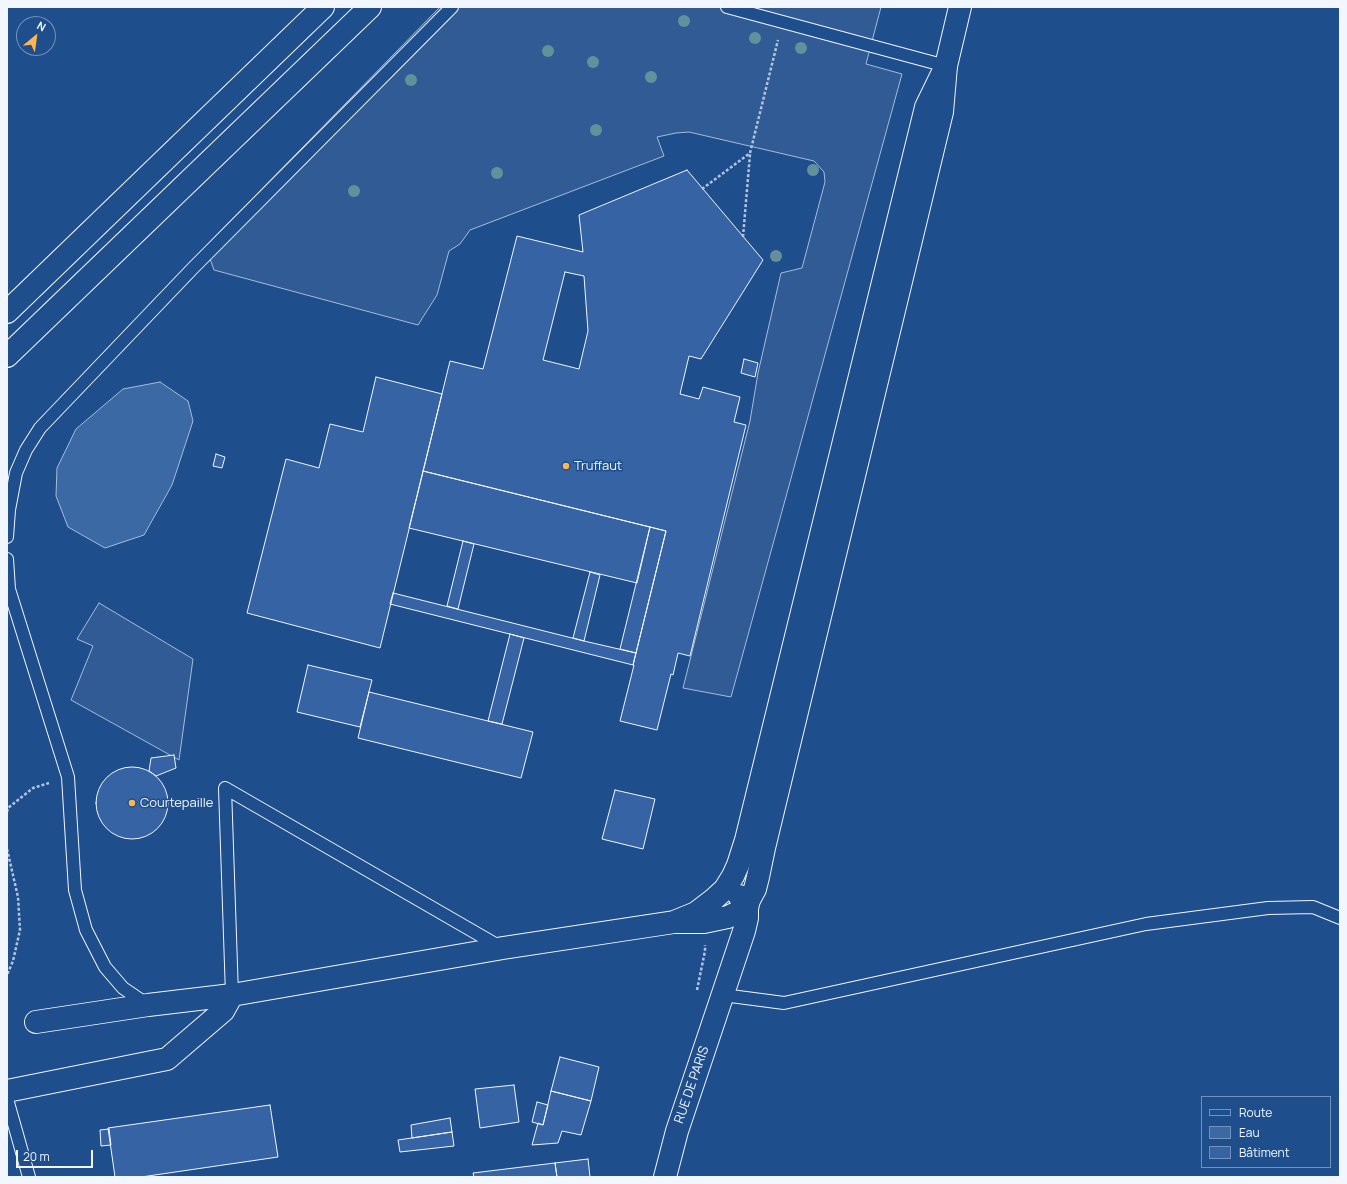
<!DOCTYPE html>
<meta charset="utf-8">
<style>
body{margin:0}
#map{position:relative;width:1347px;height:1184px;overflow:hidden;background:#1f4e8c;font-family:Manrope,sans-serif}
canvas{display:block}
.frame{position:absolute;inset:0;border:8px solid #f2f6ff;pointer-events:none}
.legend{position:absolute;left:1201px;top:1096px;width:130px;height:72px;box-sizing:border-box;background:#1f4e8c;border:1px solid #7391ba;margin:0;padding:5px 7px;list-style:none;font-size:12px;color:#f2f6ff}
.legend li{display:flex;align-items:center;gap:8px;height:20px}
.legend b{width:20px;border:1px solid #7391ba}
.north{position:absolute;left:16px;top:16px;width:40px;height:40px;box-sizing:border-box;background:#1f4e8c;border:1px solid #7391ba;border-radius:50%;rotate:29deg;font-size:11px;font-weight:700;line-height:16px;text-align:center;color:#f2f6ff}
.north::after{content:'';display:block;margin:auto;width:14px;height:18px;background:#ffb74d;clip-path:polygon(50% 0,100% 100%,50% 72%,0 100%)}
.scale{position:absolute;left:16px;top:1150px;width:77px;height:18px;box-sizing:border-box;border:2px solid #f2f6ff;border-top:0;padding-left:5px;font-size:12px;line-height:14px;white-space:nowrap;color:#f2f6ff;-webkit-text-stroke:3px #1f4e8c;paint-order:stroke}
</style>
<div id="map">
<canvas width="1347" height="1184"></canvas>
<div class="frame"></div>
<ul class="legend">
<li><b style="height:5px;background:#1f4e8c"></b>Route</li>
<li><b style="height:11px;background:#3b69a3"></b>Eau</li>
<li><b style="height:11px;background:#3563a3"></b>Bâtiment</li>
</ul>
<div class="north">N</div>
<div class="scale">20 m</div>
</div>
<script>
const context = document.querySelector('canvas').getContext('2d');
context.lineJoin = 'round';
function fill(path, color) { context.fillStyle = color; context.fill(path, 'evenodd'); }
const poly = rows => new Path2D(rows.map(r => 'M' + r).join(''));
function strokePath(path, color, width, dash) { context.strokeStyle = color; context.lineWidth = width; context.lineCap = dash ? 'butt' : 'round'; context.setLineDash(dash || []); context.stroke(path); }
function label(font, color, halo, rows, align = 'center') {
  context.font = font + ' Manrope,sans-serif'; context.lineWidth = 3; context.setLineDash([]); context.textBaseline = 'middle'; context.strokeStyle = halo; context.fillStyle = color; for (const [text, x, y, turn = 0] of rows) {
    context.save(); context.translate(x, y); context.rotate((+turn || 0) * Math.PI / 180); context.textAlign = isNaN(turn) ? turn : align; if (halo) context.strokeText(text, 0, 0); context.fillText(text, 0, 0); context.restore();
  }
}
const parking = poly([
 [440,7,881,7,866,64,902,74,731,697,683,688,750,421,758,373,781,273,802,268,825,182,824,172,814,161,689,132,676,133,657,137,664,156,470,230,460,244,449,251,437,295,418,325,214,270,208,253,209,243,440,7],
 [99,603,193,659,179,760,71,700,93,646,77,639,99,603]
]);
fill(parking, '#305b95');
strokePath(parking, '#a8bbd7', 1);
const water = poly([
 [160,382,188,401,193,421,172,485,144,535,105,548,68,527,56,496,57,468,76,429,123,389,160,382]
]);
fill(water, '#3b69a3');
strokePath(water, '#a8bbd7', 1);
const building = poly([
 [687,170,763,260,701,359,689,356,680,394,699,399,703,387,740,397,734,422,746,425,690,656,678,653,673,675,671,674,657,730,620,721,634,665,633,665,666,531,423,471,450,361,483,369,517,236,583,252,579,215,687,170],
 [565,272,584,276,588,331,579,369,543,360,565,272],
 [744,359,758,363,755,377,741,373,744,359],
 [376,377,442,394,380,648,247,613,286,459,319,468,330,424,363,432,376,377],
 [216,454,225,457,222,468,213,466,216,454],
 [423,471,650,527,637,583,409,528,423,471],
 [650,527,666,531,636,653,620,649,650,527],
 [463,541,474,544,458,609,447,606,463,541],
 [590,572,600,575,584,641,573,638,590,572],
 [393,593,584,641,636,653,633,665,390,604,393,593],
 [510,634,524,638,502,724,488,721,510,634],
 [308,665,372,680,360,727,297,712,308,665],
 [369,692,533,732,521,778,358,738,369,692],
 [174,755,176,768,156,776,149,771,151,758,174,755],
 '96 803a36 36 0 1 1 72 0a36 36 0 1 1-72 0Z',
 [615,790,655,799,643,849,602,839,615,790],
 [560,1057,599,1067,591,1101,551,1091,560,1057],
 [514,1085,519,1122,480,1128,475,1089,514,1085],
 [551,1091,591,1101,581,1135,562,1131,558,1143,532,1145,538,1123,543,1125,551,1091],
 [537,1102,548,1105,543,1125,532,1122,537,1102],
 [270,1105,278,1157,141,1177,115,1177,108,1128,270,1105],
 [450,1118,452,1132,412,1138,411,1125,450,1118],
 [109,1129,111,1145,101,1146,100,1130,109,1129],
 [452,1132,454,1146,400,1152,398,1140,452,1132],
 [588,1159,590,1177,557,1177,555,1163,588,1159],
 [555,1163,557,1177,474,1177,473,1173,555,1163]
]);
fill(building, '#3563a3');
strokePath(building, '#f2f6ff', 1);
const lane = poly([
 [727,7,946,66],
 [7,537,9,510,16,473,26,450,40,428,193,268,452,7],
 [7,559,9,589,68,777,75,890,86,930,105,967,123,988,148,1005],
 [232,995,225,788,502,948],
 [723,995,784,1003,1146,924,1268,908,1313,907,1340,918],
 [7,1099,29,1177]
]);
const street = poly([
 [674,922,696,913,713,900,725,889,733,876,738,865,746,840,926,107,946,66],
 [36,1022,148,1005,232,995,503,948,674,922,704,922,728,917,738,912,749,900,739,896],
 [7,1091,167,1059,223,1011,232,995]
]);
const secondary = poly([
 [665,1177,677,1131,744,931,747,918,747,908,749,900,755,889,758,877,764,848,942,112,946,66,960,7]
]);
const highway = poly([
 [7,312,323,7],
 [7,356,370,7]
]);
strokePath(lane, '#f2f6ff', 14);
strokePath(street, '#f2f6ff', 24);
strokePath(secondary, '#f2f6ff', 24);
strokePath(highway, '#f2f6ff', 24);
strokePath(poly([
 [702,189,750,153,778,40],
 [743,237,750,154],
 [7,812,8,808,33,788,49,783],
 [7,849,18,897,20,930,13,961,7,975],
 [697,990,705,951,705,945]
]), '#b3c4dc', 2.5, [3, 2]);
strokePath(lane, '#1f4e8c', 12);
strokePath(street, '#1f4e8c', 22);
strokePath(secondary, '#1f4e8c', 22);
strokePath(highway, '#1f4e8c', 22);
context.fillStyle = '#61919a';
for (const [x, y] of [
 [684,21],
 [755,38],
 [801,48],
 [548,51],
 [593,62],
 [651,77],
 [411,80],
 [596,130],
 [813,170],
 [497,173],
 [354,191],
 [776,256]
]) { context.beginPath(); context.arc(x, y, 6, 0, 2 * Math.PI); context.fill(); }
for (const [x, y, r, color] of [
 [566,466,4,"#ffb74d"],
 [132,803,4,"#ffb74d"]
]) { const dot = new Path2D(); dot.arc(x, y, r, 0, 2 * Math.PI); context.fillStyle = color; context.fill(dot); strokePath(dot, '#1f4e8c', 1.5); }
label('13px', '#f2f6ff', '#1f4e8c', [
 ["Truffaut",574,466],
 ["Courtepaille",140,803]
], 'left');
label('13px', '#f2f6ff', '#1f4e8c', [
 ["RUE DE PARIS",692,1085,-71]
]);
</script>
